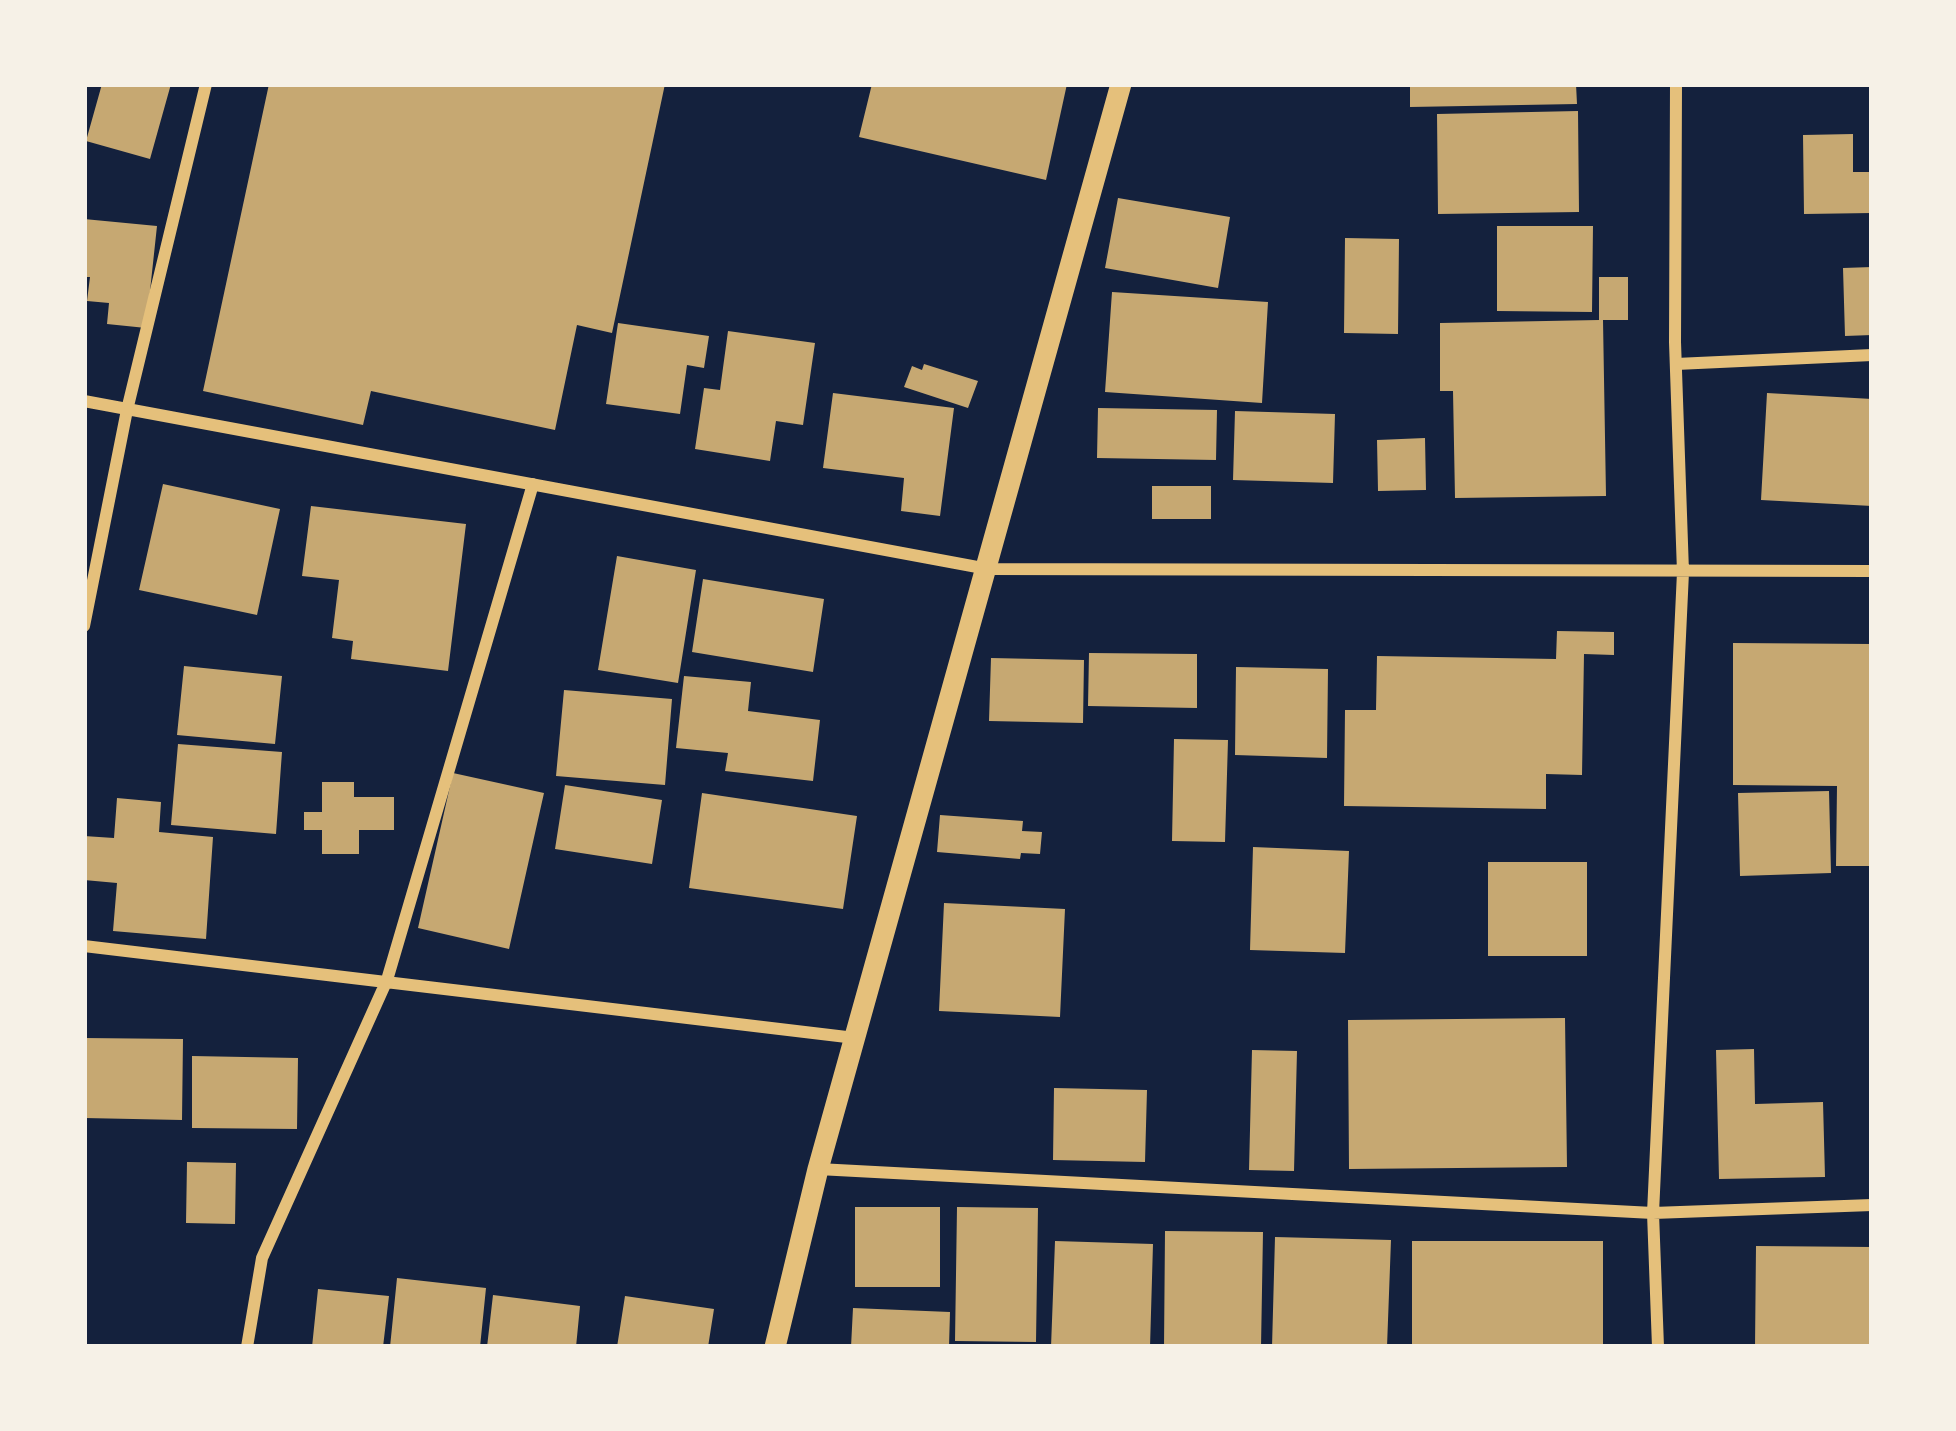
<!DOCTYPE html>
<style>
body{margin:0}
#map{position:relative;width:1956px;height:1431px;overflow:hidden;background:#14213d;font-family:"Source Serif 4",serif}
canvas{display:block}
.frame{position:absolute;inset:0;border:87px solid #f6f1e7;pointer-events:none}
</style>
<div id="map">
<canvas width="1956" height="1431"></canvas>
<div class="frame"></div>
</div>
<script>
const context = document.querySelector('canvas').getContext('2d');
context.lineJoin = 'round';
function fill(path, color) { context.fillStyle = color; context.fill(path, 'evenodd'); }
const poly = rows => new Path2D(rows.map(r => 'M' + r).join(''));
function strokePath(path, color, width, dash) { context.strokeStyle = color; context.lineWidth = width; context.lineCap = dash ? 'butt' : 'round'; context.setLineDash(dash || []); context.stroke(path); }
fill(poly([
 [102,84,171,84,150,159,86,141],
 [269,84,665,84,612,333,577,325,555,430,371,391,363,425,203,391],
 [872,84,1067,84,1046,180,859,137],
 [1410,84,1576,84,1577,104,1410,107],
 [1578,111,1579,212,1438,214,1437,114],
 [1853,134,1853,172,1872,172,1872,213,1804,214,1803,135],
 [1118,198,1230,217,1218,288,1105,268],
 [84,219,157,226,146,328,107,324,109,303,87,301,90,277,84,277],
 [1497,226,1593,226,1592,312,1497,311],
 [1345,238,1399,239,1398,334,1344,333],
 [1872,267,1872,335,1845,336,1843,268],
 [1599,277,1628,277,1628,320,1603,320,1606,496,1455,498,1453,391,1440,391,1440,323,1599,320],
 [1112,292,1268,302,1262,403,1105,392],
 [618,323,709,336,704,368,687,365,680,414,606,404],
 [728,331,815,343,803,425,776,421,770,461,695,449,704,388,720,390],
 [924,364,978,381,968,408,904,387,912,366,922,370],
 [833,393,954,408,940,516,901,511,904,478,823,468],
 [1767,393,1872,399,1872,506,1761,500],
 [1098,408,1217,410,1216,460,1097,458],
 [1235,411,1335,414,1333,483,1233,480],
 [1425,438,1426,490,1378,491,1377,440],
 [163,484,280,509,257,615,139,590],
 [1152,486,1211,486,1211,519,1152,519],
 [311,506,466,524,448,671,351,659,353,641,332,638,339,580,302,576],
 [617,556,696,570,678,683,598,670],
 [703,579,824,599,813,672,692,652],
 [1557,631,1614,632,1614,655,1584,654,1582,775,1546,774,1546,809,1344,806,1345,710,1376,710,1377,656,1556,659],
 [1733,643,1872,644,1872,866,1836,866,1837,786,1733,785],
 [1089,653,1197,654,1197,708,1088,706],
 [991,658,1084,660,1083,723,989,721],
 [184,666,282,676,275,744,177,735],
 [1236,667,1328,669,1327,758,1235,755],
 [684,676,751,682,748,711,820,720,813,781,725,771,728,753,676,748],
 [564,690,672,699,665,785,556,776],
 [1174,739,1228,740,1225,842,1172,841],
 [178,744,282,752,276,834,171,825],
 [453,773,544,793,509,949,418,928],
 [322,782,354,782,354,797,394,797,394,830,359,830,359,854,322,854,322,830,304,830,304,812,322,812],
 [565,785,662,800,652,864,555,849],
 [1829,791,1831,873,1740,876,1738,793],
 [702,793,857,816,843,909,689,888],
 [117,798,161,802,159,832,213,837,206,939,113,931,117,883,84,880,84,836,114,838],
 [940,815,1023,821,1022,831,1042,832,1040,854,1021,853,1020,859,937,852],
 [1253,847,1349,851,1345,953,1250,950],
 [1488,862,1587,862,1587,956,1488,956],
 [944,903,1065,909,1060,1017,939,1011],
 [1565,1018,1567,1167,1349,1169,1348,1020],
 [84,1038,183,1039,182,1120,84,1118],
 [1754,1049,1755,1104,1823,1102,1825,1177,1719,1179,1716,1050],
 [1252,1050,1297,1051,1294,1171,1249,1170],
 [192,1056,298,1058,297,1129,192,1128],
 [1054,1088,1147,1090,1145,1162,1053,1160],
 [187,1162,236,1163,235,1224,186,1223],
 [855,1207,940,1207,940,1287,855,1287],
 [957,1207,1038,1208,1036,1342,955,1341],
 [1165,1231,1263,1232,1261,1347,1164,1347],
 [1275,1237,1391,1240,1387,1347,1272,1347],
 [1055,1241,1153,1244,1150,1347,1051,1347],
 [1412,1241,1603,1241,1603,1347,1412,1347],
 [1756,1246,1872,1247,1871,1347,1755,1347],
 [397,1278,486,1288,480,1347,390,1347],
 [318,1289,389,1296,383,1347,312,1347],
 [493,1295,580,1306,576,1347,487,1347],
 [625,1296,714,1309,708,1347,617,1347],
 [853,1308,950,1312,949,1347,851,1347]
]), '#c6a872');
strokePath(poly([
 [1676,364,1872,355],
 [84,401,988,569,1872,571],
 [84,626,127,410,206,84],
 [84,946,855,1038],
 [818,1169,1653,1213,1872,1205],
 [247,1347,262,1258,387,980,533,484],
 [1658,1347,1653,1213,1683,572,1675,342,1676,84]
]), '#e5c07b', 12);
strokePath(poly([
 [775,1347,818,1169,1121,84]
]), '#e5c07b', 21);
</script>
